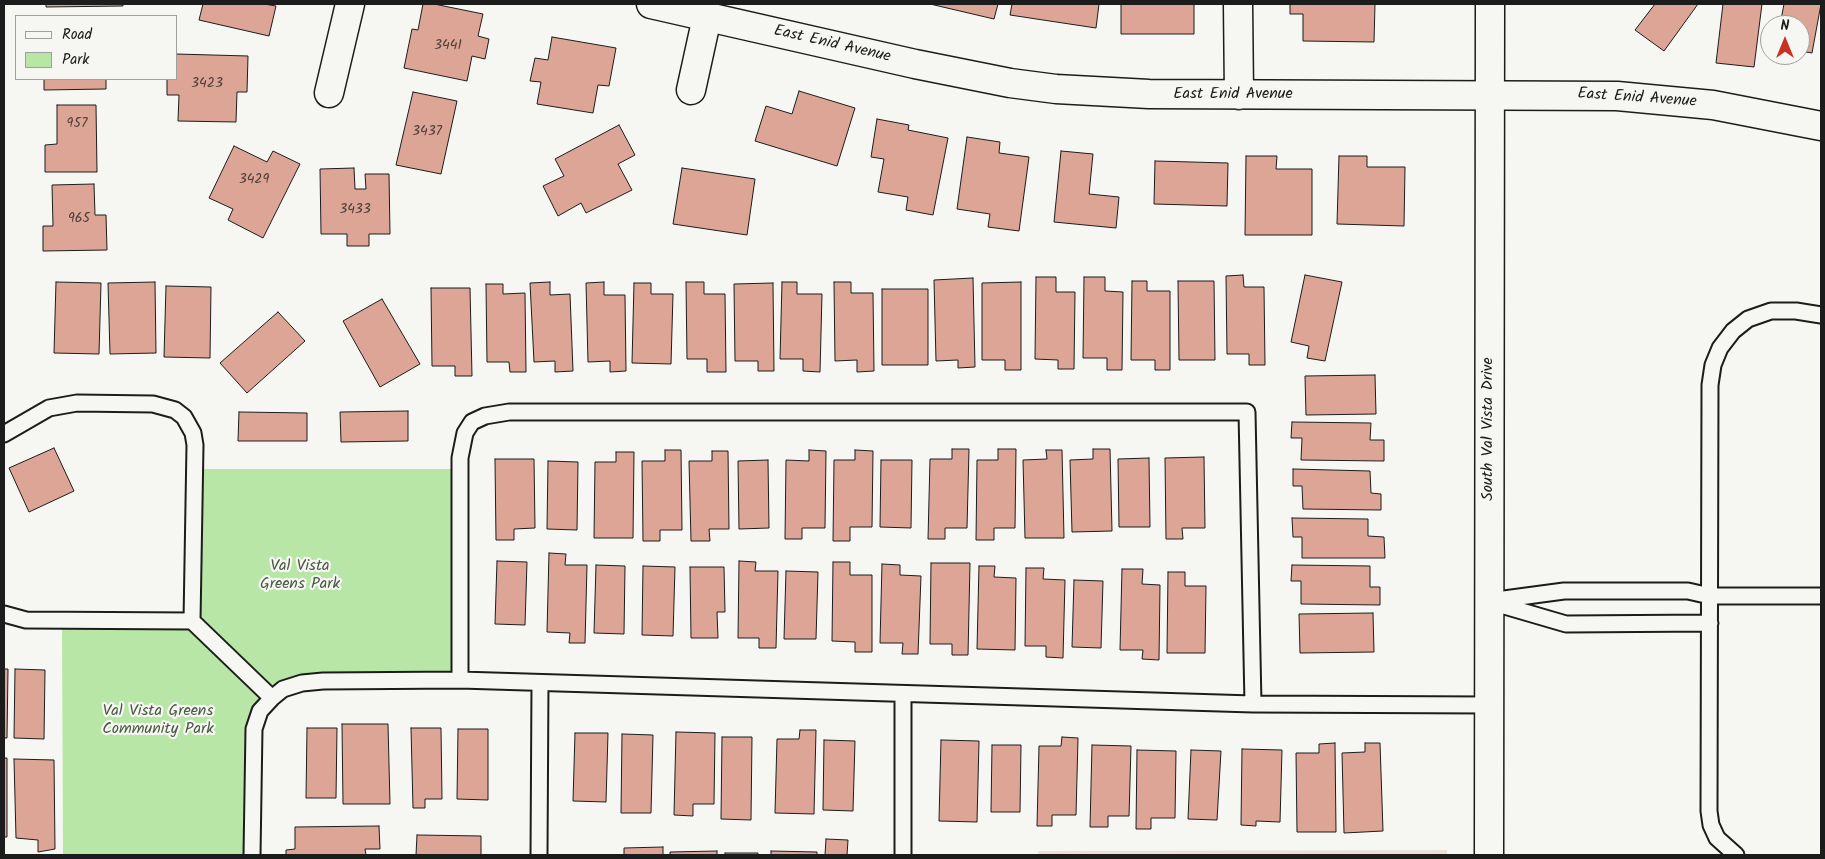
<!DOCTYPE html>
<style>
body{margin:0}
#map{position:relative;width:1825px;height:859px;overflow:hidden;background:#f6f6f2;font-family:Kalam,sans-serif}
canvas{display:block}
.frame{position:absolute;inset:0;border:5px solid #1c1c1c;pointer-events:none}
.legend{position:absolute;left:15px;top:15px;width:162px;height:65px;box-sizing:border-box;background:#f6f6f2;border:1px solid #9f9f9c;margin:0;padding:6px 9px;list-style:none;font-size:15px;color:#1c1c1c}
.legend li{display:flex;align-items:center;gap:10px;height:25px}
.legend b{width:25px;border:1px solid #9f9f9c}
.north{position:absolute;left:1760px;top:15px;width:50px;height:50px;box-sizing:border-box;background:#f6f6f2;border:1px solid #9f9f9c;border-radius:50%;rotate:0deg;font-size:14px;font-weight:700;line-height:20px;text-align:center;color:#1c1c1c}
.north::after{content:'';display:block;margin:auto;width:18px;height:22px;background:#c8321e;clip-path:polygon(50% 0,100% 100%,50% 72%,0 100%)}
</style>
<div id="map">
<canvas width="1825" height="859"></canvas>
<div class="frame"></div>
<ul class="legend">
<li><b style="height:6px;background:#f6f6f2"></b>Road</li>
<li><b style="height:14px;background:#b7e6a6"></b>Park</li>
</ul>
<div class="north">N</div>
</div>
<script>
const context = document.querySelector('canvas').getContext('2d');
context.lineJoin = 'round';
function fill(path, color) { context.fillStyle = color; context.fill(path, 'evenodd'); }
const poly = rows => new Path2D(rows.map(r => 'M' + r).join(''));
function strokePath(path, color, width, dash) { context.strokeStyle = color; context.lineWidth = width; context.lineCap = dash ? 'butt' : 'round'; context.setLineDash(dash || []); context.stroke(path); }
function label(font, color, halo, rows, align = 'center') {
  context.font = font + ' Kalam,sans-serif'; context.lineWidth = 4.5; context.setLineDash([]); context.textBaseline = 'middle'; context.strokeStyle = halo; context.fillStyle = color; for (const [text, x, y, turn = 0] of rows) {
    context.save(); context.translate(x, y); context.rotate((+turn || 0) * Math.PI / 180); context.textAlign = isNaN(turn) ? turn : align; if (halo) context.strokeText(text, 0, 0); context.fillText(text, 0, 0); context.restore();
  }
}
fill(poly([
 [1447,850,1447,855,1038,855,1038,851]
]), '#eeded6');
fill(poly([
 [194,469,460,469,460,680,302,683,260,711,252,855,63,855,62,620,192,621]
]), '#b7e6a6');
const building = poly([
 [46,4,123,4,123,6,46,7,46,4],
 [203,4,264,4,276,6,269,36,199,20,203,4],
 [423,4,434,4,483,14,478,36,489,39,485,59,472,56,467,81,404,68,412,29,418,30,423,4],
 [930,4,998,4,994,19,930,4],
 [1012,4,1099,4,1096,28,1010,15,1012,4],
 [1121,4,1194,4,1194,34,1121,34,1121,4],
 [1290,4,1375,4,1374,42,1303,41,1303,14,1290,14,1290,4],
 [1655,4,1698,4,1664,51,1635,30,1655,4],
 [1723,4,1762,4,1754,67,1716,63,1723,4],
 [1784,4,1821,4,1812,53,1800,51,1800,25,1780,25,1784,4],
 [552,37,616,48,609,86,598,85,593,113,537,104,541,82,530,81,535,58,548,60,552,37],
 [176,54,248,56,247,92,237,92,236,122,178,121,179,95,167,95,167,79,176,79,176,54],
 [1775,55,1794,55,1793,62,1774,59,1775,55],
 [44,79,106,79,106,89,44,90,44,79],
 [799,91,855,108,837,166,755,141,766,106,792,114,799,91],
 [413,92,457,101,441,174,396,165,413,92],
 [57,105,96,105,97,172,45,172,45,145,57,144,57,105],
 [877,119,909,125,908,130,948,138,933,215,906,210,908,197,878,192,884,159,871,157,877,119],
 [619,125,635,155,618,164,632,190,586,213,581,203,558,216,543,186,564,176,555,159,619,125],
 [967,137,1000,142,999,153,1029,157,1019,231,988,227,990,214,957,209,967,137],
 [234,146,267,162,273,151,300,164,263,238,228,220,233,209,209,198,234,146],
 [1061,151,1093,154,1089,194,1119,197,1116,228,1054,222,1061,151],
 [1246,156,1277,156,1276,169,1312,169,1312,235,1245,235,1246,156],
 [1339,156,1367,156,1367,167,1405,167,1404,226,1337,224,1339,156],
 [1155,161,1228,163,1227,206,1154,204,1155,161],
 [354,168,355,189,366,189,365,174,389,174,390,234,369,234,369,246,347,246,347,234,321,234,320,169,354,168],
 [682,168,755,179,747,235,673,224,682,168],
 [94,184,95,215,106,215,107,250,43,251,43,226,53,226,52,185,94,184],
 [1243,275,1244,287,1264,287,1265,365,1249,365,1249,354,1227,354,1226,276,1243,275],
 [1305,275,1342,282,1325,361,1307,358,1309,346,1291,342,1305,275],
 [1036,277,1056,277,1056,292,1075,292,1074,369,1058,369,1058,360,1035,359,1036,277],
 [1084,277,1105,277,1105,291,1123,292,1122,370,1107,370,1107,358,1083,358,1084,277],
 [973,278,975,367,958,368,958,360,936,361,934,280,973,278],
 [1132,281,1147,281,1147,291,1170,291,1170,370,1155,370,1155,360,1131,360,1132,281],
 [1178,281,1214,281,1215,360,1179,360,1178,281],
 [56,282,101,283,99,354,54,353,56,282],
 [155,282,156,353,110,354,108,283,155,282],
 [550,282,550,295,570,294,573,371,555,372,555,361,534,362,530,283,550,282],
 [604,282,604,295,625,295,626,371,610,372,610,361,588,362,586,283,604,282],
 [686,282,704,282,704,294,725,294,726,372,707,372,707,359,687,359,686,282],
 [782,282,797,282,797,294,822,294,820,372,803,371,803,359,780,359,782,282],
 [834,282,851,282,851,293,873,293,874,371,857,372,857,360,835,361,834,282],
 [1021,282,1021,370,1005,370,1005,360,982,360,982,283,1021,282],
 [634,283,651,283,651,294,673,294,671,364,632,363,634,283],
 [773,283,774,371,758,371,758,361,735,361,734,284,773,283],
 [486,284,503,284,503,294,525,293,526,372,510,372,509,362,487,362,486,284],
 [166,286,211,287,210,358,164,357,166,286],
 [431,288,470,288,472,376,455,376,455,366,432,366,431,288],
 [882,289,928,289,928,365,882,365,882,289],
 [382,299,420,364,380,387,343,321,382,299],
 [278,312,305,341,247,393,220,363,278,312],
 [1375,375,1376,414,1306,415,1305,376,1375,375],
 [408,411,408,441,341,442,340,412,408,411],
 [239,412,307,413,307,441,238,441,239,412],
 [1292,422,1371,423,1370,440,1384,440,1384,461,1301,460,1302,438,1291,438,1292,422],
 [54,448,74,491,29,512,9,468,54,448],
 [952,449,969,449,967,528,945,528,945,539,928,539,930,459,952,459,952,449],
 [998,449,1016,449,1015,528,994,528,994,540,976,540,977,460,998,460,998,449],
 [1093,449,1110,449,1112,531,1072,532,1070,460,1093,459,1093,449],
 [665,450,681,450,682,530,660,530,660,541,643,541,642,461,665,461,665,450],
 [809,450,826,451,825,528,802,528,802,539,785,539,786,460,809,461,809,450],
 [855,450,873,451,872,527,850,527,850,541,833,541,834,460,855,460,855,450],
 [1046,450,1062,450,1064,538,1025,538,1023,460,1047,459,1046,450],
 [712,451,728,451,729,529,709,529,710,541,691,541,689,461,712,461,712,451],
 [616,452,634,452,633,538,594,538,595,462,616,462,616,452],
 [1204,457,1205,528,1182,528,1183,539,1166,539,1165,458,1204,457],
 [1149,458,1150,527,1119,527,1118,459,1149,458],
 [495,459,534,459,535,528,514,529,514,540,496,540,495,459],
 [768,460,769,528,739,529,738,461,768,460],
 [881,460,912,460,911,528,880,527,881,460],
 [548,461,578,462,577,530,547,529,548,461],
 [1293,469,1370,471,1371,493,1381,494,1381,510,1303,509,1302,486,1293,486,1293,469],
 [1292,518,1368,519,1368,536,1384,537,1385,558,1302,558,1302,537,1293,537,1292,518],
 [549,553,566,554,565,565,587,565,585,643,569,643,570,633,547,632,549,553],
 [497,561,527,562,525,625,495,624,497,561],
 [739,561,756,562,755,571,778,571,776,648,759,648,759,638,738,638,739,561],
 [833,562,850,562,850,575,872,575,872,652,855,652,855,642,832,641,833,562],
 [931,563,970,563,968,655,952,655,952,644,930,644,931,563],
 [882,564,900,565,900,575,921,576,918,654,902,654,903,643,880,643,882,564],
 [596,565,625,566,624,634,594,633,596,565],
 [1292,565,1370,566,1370,587,1380,587,1380,605,1301,604,1301,581,1291,581,1292,565],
 [643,566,675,567,673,636,642,635,643,566],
 [979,566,995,566,994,577,1016,578,1015,650,977,649,979,566],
 [690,567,724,567,725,612,717,612,718,638,691,638,690,567],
 [1026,568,1044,568,1043,579,1065,580,1063,658,1046,657,1046,646,1025,646,1026,568],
 [1122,569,1143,569,1142,584,1160,585,1159,660,1142,659,1143,650,1120,650,1122,569],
 [786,571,818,572,816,639,784,639,786,571],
 [1168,572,1185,572,1185,586,1206,586,1205,653,1167,653,1168,572],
 [1074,580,1103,581,1101,648,1072,647,1074,580],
 [1373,613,1374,652,1300,653,1299,614,1373,613],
 [4,669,8,669,7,738,4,738,4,669],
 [15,669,45,670,44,739,14,738,15,669],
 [342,724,388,724,390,804,343,804,342,724],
 [307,728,337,728,336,798,306,798,307,728],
 [411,728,441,728,442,799,425,799,425,808,413,808,411,728],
 [458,729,488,729,488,800,457,799,458,729],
 [800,730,816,730,814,814,775,813,777,739,799,739,800,730],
 [676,732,715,733,714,804,693,804,693,816,674,815,676,732],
 [575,733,608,733,606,802,573,801,575,733],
 [622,734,653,735,651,813,621,813,622,734],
 [722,737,752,737,751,820,721,819,722,737],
 [1062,737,1078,738,1076,815,1052,815,1052,826,1037,826,1039,746,1061,746,1062,737],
 [824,740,855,741,853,811,823,810,824,740],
 [941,740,979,741,977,822,939,821,941,740],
 [1335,743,1336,832,1297,832,1296,753,1319,753,1319,744,1335,743],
 [1365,743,1380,743,1383,831,1344,833,1342,753,1365,752,1365,743],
 [992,745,1021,745,1020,812,991,812,992,745],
 [1092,745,1131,746,1129,816,1108,816,1108,827,1090,827,1092,745],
 [1242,749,1282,750,1280,822,1256,821,1256,826,1241,825,1242,749],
 [1137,750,1176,751,1175,818,1151,818,1151,829,1136,829,1137,750],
 [1191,750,1221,751,1217,820,1188,819,1191,750],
 [4,758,7,758,7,837,4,837,4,758],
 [14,759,54,760,55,849,38,852,38,840,16,838,14,759],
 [379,826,380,849,365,849,366,855,286,855,286,850,295,849,295,827,379,826],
 [417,835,481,836,481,855,416,855,417,835],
 [826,839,848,840,847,855,825,855,826,839],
 [663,847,663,855,624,855,624,848,663,847],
 [717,851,717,855,670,855,670,852,717,851],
 [771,851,817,852,817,855,771,855,771,851],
 [725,853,758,853,758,855,725,855,725,853]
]);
fill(building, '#dda595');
strokePath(building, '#1c1c1c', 1);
const lane = poly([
 [4,434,49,408,77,403,153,404,175,410,184,417,193,433,195,445,192,621],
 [1489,601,1564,591,1688,591,1710,596,1821,596],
 [1494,603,1566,624,1710,623],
 [4,614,26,620,192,621,272,698],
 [460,680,460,458,465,433,472,422,485,416,509,412,1247,412,1253,704],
 [252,855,254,729,260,711,272,698,283,689,302,683,323,681,460,680,1253,704,1489,705],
 [539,855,540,683],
 [903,855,903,694],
 [1736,855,1717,838,1711,825,1709,811,1710,385,1713,365,1720,348,1733,331,1748,319,1771,311,1796,311,1821,315]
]);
const street = poly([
 [651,4,915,64,1010,83,1056,89,1149,94,1617,96,1713,105,1821,126],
 [1238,4,1239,95],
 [691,90,707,17],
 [329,93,350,4]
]);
const secondary = poly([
 [1489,855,1490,4]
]);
strokePath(lane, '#1c1c1c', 19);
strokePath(street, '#1c1c1c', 31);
strokePath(secondary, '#1c1c1c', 31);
strokePath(lane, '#f6f6f2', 15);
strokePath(street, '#f6f6f2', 28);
strokePath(secondary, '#f6f6f2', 28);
label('14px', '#4c3e3a', null, [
 ["3441",448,47],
 ["3423",207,85],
 ["957",77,125],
 ["3437",427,133],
 ["3429",254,181],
 ["3433",355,211],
 ["965",79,220]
]);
label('16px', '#1c1c1c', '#f6f6f2', [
 ["East Enid Avenue",832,45,13],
 ["East Enid Avenue",1233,95],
 ["East Enid Avenue",1637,99,4],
 ["South Val Vista Drive",1489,429,-90]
]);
label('16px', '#4a5945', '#f6f6f2', [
 ["Val Vista",300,567],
 ["Greens Park",300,585],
 ["Val Vista Greens",158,712],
 ["Community Park",158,730]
]);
</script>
